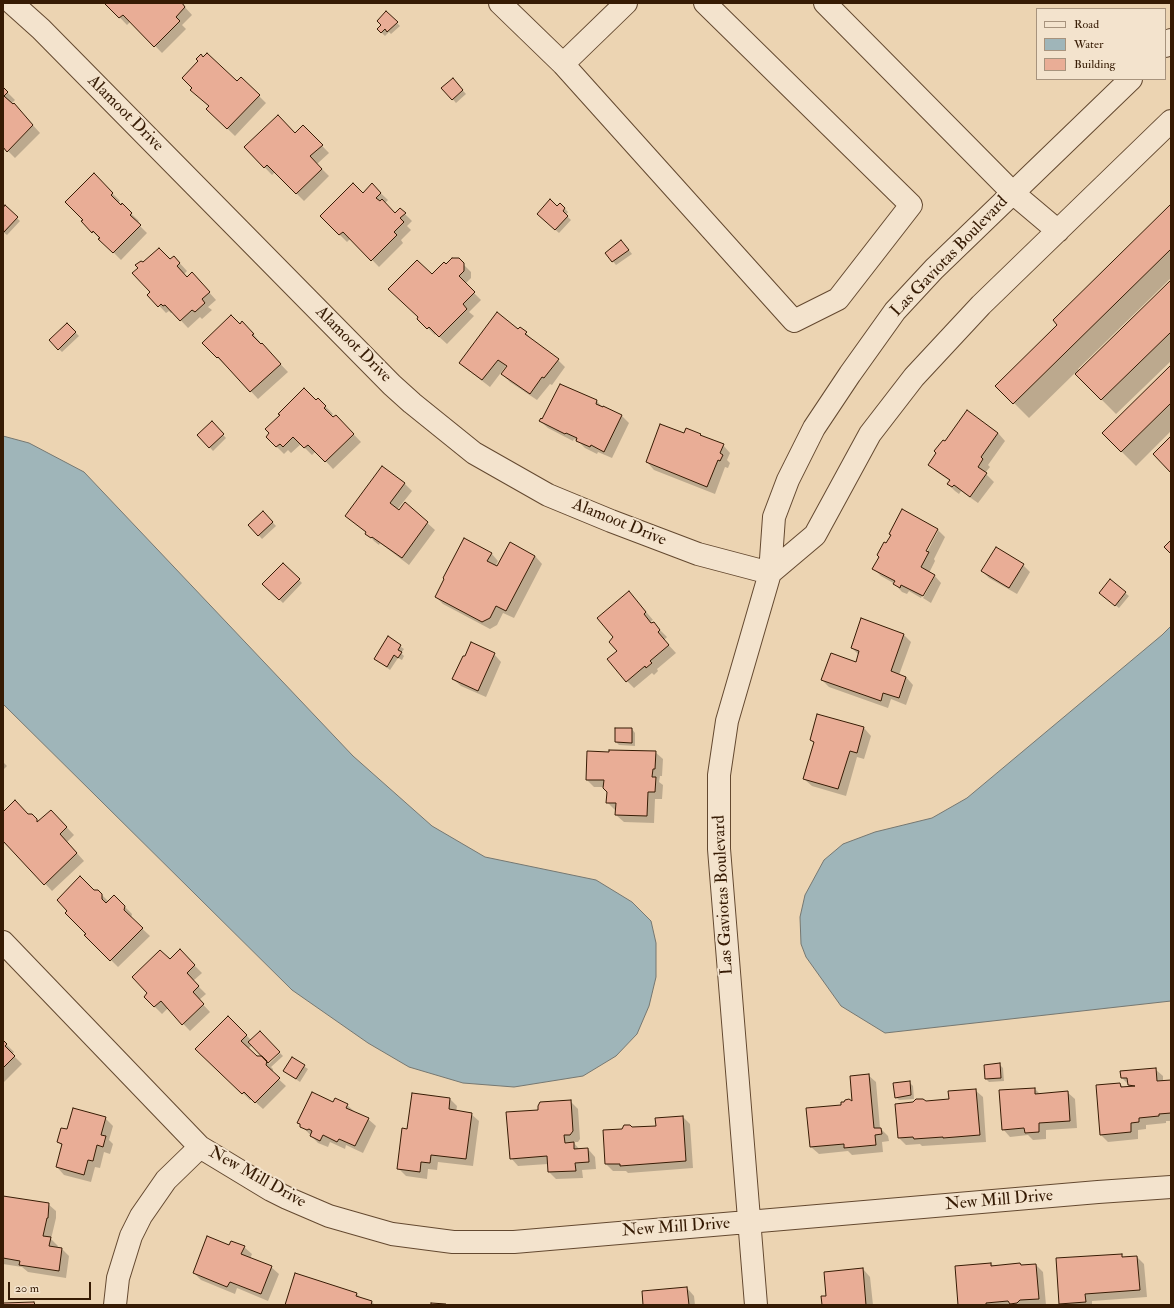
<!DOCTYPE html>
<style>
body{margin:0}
#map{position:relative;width:1174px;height:1308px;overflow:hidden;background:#ecd4b2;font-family:"IM FELL Double Pica",serif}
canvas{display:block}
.frame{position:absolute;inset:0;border:4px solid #361b04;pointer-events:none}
.legend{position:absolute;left:1036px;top:8px;width:130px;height:72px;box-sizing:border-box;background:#f3e3cd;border:1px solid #a7937d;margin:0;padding:5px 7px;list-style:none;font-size:12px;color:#361b04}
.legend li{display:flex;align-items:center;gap:8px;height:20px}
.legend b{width:20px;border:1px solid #a7937d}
.scale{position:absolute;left:8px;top:1282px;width:83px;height:18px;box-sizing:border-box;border:2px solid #361b04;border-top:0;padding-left:5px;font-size:12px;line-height:14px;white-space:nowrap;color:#361b04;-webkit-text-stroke:3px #f3e3cd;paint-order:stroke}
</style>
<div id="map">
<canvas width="1174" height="1308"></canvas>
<div class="frame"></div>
<ul class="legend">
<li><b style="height:5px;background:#f3e3cd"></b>Road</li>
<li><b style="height:11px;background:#9fb5b9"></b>Water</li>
<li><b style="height:11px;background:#e9ad96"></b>Building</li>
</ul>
<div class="scale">20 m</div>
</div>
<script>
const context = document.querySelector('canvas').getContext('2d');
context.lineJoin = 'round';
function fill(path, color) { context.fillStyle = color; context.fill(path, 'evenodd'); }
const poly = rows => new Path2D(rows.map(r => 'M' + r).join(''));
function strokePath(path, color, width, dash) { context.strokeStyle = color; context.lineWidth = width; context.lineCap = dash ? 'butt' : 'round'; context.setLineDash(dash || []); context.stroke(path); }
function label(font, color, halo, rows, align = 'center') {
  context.font = font + ' "IM FELL Double Pica",serif'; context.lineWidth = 4; context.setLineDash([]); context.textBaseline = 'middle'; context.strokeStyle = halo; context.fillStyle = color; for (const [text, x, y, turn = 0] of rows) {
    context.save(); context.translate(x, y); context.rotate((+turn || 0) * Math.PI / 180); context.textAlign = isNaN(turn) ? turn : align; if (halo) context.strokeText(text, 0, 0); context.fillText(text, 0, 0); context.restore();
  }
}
const water = poly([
 [3,436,29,443,84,472,353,756,432,826,485,857,596,880,632,902,651,921,656,943,656,977,649,1006,637,1034,616,1056,583,1076,514,1087,463,1083,409,1067,368,1043,292,990,3,704,3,436],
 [1171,626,1171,1001,885,1033,841,1006,806,957,801,944,800,917,805,895,824,860,843,844,875,832,932,818,967,798,1162,635,1171,626]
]);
fill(water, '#9fb5b9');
strokePath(water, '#757771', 1);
fill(poly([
 [106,3,183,3,183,5,192,15,182,25,186,29,162,53,131,21,127,25],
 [386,12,400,26,391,34,389,32,385,36,378,29,382,25],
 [237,82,259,96,266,103,235,136,207,109,210,107,191,90,193,88],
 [456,83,466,94,456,103,443,88],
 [3,88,15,100,11,104,21,112,40,133,15,158,3,146],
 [303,126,329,153,317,164,329,176,304,201,275,172,272,175,245,147,295,134],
 [94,175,120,201,118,203,121,206,122,205,139,221,137,223,147,233,121,260,82,221,84,220],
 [372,185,388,200,385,203,395,214,400,209,412,221,407,226,411,230,401,240,403,243,379,267,351,238,347,242,321,216,363,194],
 [560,204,568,212,566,215,571,220,559,233,541,217],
 [1171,205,1171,278,1078,369,1080,371,1171,282,1171,361,1116,414,1075,373,1029,418,997,386,1058,325],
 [5,207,20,221,7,235,3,232,3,209],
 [625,245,632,254,616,265,606,253],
 [174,257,187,271,184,274,187,278,199,281,216,300,208,307,212,310,202,319,200,317,188,328,173,312,171,313,169,311,166,313,149,295,151,292,143,263,170,260],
 [458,259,471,272,471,278,465,284,481,300,469,312,474,316,447,344,436,334,435,335,418,319,432,275,446,265],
 [67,324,79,336,62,352,50,340],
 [240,325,250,330,260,342,258,343,269,352,288,372,258,399,226,364,225,365,203,343],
 [520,328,526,333,533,341,558,360,565,367,552,385,550,384,537,400,510,382,502,374,507,367,506,366,490,387,468,370,460,363],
 [1171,366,1171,431,1136,466,1103,433],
 [560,385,597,401,603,408,622,416,629,423,612,458,598,452,597,454,585,448,579,442,574,439,573,441,548,428,540,421,542,421],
 [318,399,333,414,331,416,333,418,336,416,361,442,333,469,316,451,312,455,301,444,291,453,288,450,284,454,267,437],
 [967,411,998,433,1005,441,988,465,990,467,985,473,994,482,978,503,961,491,959,494,955,491,948,484,950,481,937,472,929,464],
 [212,423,226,438,213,451,199,435],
 [685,434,700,435,703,438,723,445,730,453,727,460,730,463,728,468,725,467,715,494,654,470,647,462],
 [404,483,412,491,397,510,399,511,405,503,435,530,409,565,380,543,379,545,374,541,367,533,346,516],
 [902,511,938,530,945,537,934,559,935,561,929,573,934,575,941,583,931,603,923,598,935,576,932,576,921,598,909,591,907,594,902,592,895,584,881,576,874,569],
 [936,531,938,531,925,556,923,555],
 [263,512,276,526,262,539,249,525],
 [491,553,498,561,495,567,535,556,542,564,514,618,503,613,497,625,490,629,443,604,436,597],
 [283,564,302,583,283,603,263,584],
 [1023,565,1030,572,1017,594,989,578,982,571],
 [1125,593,1129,596,1119,608,1103,596],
 [636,600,653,620,650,622,652,624,653,623,667,637,664,640,676,653,657,669,658,671,654,675,652,673,634,688,627,681,619,651],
 [904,635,911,642,899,675,906,677,913,685,906,705,891,699,888,708,829,687,822,680,856,663,859,655,852,648],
 [388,638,404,649,401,653,404,656,402,660,398,658,390,670,375,658],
 [494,654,501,662,486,697,461,686,453,679],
 [864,728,871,736,864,759,857,757,846,796,812,786,804,779,815,744,811,740],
 [616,729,632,729,635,733,635,746,619,745,616,742],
 [655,752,663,759,662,776,660,776,659,782,663,785,662,799,655,799,654,823,624,822,616,815,617,810,615,810,607,802,608,792,604,787,594,787,587,780,610,753],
 [3,762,7,766,3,770],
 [3,813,32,815,39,822,58,818,74,835,67,842,84,861,52,891,3,839],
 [94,891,98,891,109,902,114,896,132,914,131,918,150,936,118,967,86,935],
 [180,951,202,973,193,981,206,994,199,1000,210,1012,190,1031,168,1008,162,1014,145,997,149,993,170,961],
 [228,1017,251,1040,279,1052,267,1062,269,1064,280,1053,283,1056,271,1067,273,1069,273,1074,286,1086,263,1109,252,1099,250,1100,204,1056],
 [252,1045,264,1057,256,1057,248,1049],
 [3,1041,14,1052,12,1054,22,1064,3,1083],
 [292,1058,308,1069,300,1082,284,1071],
 [1000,1065,1003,1068,1004,1081,989,1082,986,1079],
 [1155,1069,1163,1076,1163,1082,1171,1081,1171,1121,1166,1121,1166,1123,1146,1125,1146,1129,1138,1130,1138,1139,1108,1142,1101,1135,1120,1084,1124,1088,1131,1087,1122,1078,1121,1072],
 [868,1075,876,1082,880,1128,888,1136,889,1141,882,1142,883,1152,852,1155,848,1151,819,1154,811,1147,842,1106,853,1103],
 [909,1082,913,1086,914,1099,899,1100,896,1097],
 [1035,1089,1040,1094,1067,1092,1075,1099,1077,1128,1046,1130,1046,1139,1033,1140,1028,1135,1010,1137,1003,1129],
 [975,1090,983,1097,986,1142,922,1146,920,1144,906,1145,899,1138,926,1102,950,1100],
 [450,1099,457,1106,456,1112,471,1114,479,1121,473,1166,438,1162,437,1170,428,1169,427,1179,406,1176,398,1168,408,1130],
 [570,1101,578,1109,580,1139,578,1142,573,1142,580,1150,588,1149,595,1157,596,1169,582,1170,583,1178,556,1179,549,1172,548,1164,518,1166,511,1158,539,1111],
 [333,1104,347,1105,355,1112,368,1119,376,1126,363,1153,346,1145,345,1149,330,1142,328,1147,318,1143,299,1123],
 [683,1117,690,1124,693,1168,628,1173,626,1171,613,1171,606,1164,632,1128,657,1127],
 [105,1118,113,1126,109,1140,113,1144,110,1154,104,1152,100,1168,95,1167,91,1182,64,1175,57,1167,63,1146,58,1142,68,1130],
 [3,1197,48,1204,56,1211,56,1218,51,1239,58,1246,57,1248,62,1249,69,1256,66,1278,28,1272,22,1267,3,1264],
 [230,1246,244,1247,252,1254,250,1259,271,1267,279,1274,268,1301,237,1288,235,1294,201,1280,194,1273],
 [1121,1255,1124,1258,1137,1257,1144,1264,1147,1297,1092,1301,1092,1305,1062,1305,1060,1304],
 [991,1264,994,1266,1036,1265,1043,1272,1046,1305,959,1305],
 [863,1269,870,1277,873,1305,823,1305,828,1297],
 [296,1274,357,1294,361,1298,372,1302,375,1305,286,1305],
 [687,1288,694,1296,695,1305,644,1305]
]), '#0003');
const building = poly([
 [104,3,182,3,185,7,176,17,180,21,154,47,123,15,119,18,104,3],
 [386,11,398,22,387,32,385,29,381,33,377,29,381,25,377,21,386,11],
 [207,53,237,81,241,77,260,95,227,129,206,109,209,106,190,90,192,88,182,78,198,61,196,59,201,54,203,57,207,53],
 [453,78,463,90,452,100,441,88,453,78],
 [3,87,8,92,4,96,13,104,14,103,33,125,7,152,3,147,3,87],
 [278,115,295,133,303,125,323,145,310,156,322,169,296,194,267,165,264,168,244,147,278,115],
 [94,173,113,193,111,195,121,205,122,203,132,213,130,215,141,225,113,253,98,239,100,238,93,231,92,233,81,221,83,220,65,202,94,173],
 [353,183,363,193,372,183,381,193,376,198,380,201,382,199,395,213,400,208,406,213,400,218,404,222,394,232,397,235,371,261,343,232,339,235,320,216,353,183],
 [550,199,557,206,560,203,565,208,563,211,568,216,555,230,537,214,550,199],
 [1171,204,1171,249,1013,404,995,386,1057,325,1053,320,1171,204],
 [5,205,18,217,3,233,3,208,5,205],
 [621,240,629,250,612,262,605,253,621,240],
 [159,248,170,259,174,256,180,263,177,266,187,277,192,272,210,292,202,299,205,303,195,312,192,310,180,321,165,305,163,306,161,304,158,307,147,295,150,292,132,273,138,268,135,265,141,261,143,262,159,248],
 [452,258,459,258,464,263,464,271,459,276,475,292,463,304,467,309,439,337,429,327,427,329,417,319,418,317,388,289,417,260,432,274,444,262,446,264,452,258],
 [1171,280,1171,332,1101,400,1075,374,1171,280],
 [497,312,518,329,520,327,527,332,525,334,559,359,544,378,542,377,530,394,501,374,507,366,498,360,482,380,459,363,497,312],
 [231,315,240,324,242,321,254,334,252,335,261,344,262,343,281,364,250,392,218,357,217,358,202,343,231,315],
 [67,323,76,332,58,350,49,340,67,323],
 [1171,365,1171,403,1121,452,1102,433,1171,365],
 [560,384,597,400,596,404,603,407,603,406,622,415,604,452,591,445,590,447,576,441,577,438,566,433,565,434,539,421,541,418,542,419,560,384],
 [304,388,316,400,318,398,326,406,324,408,333,417,336,415,354,434,325,462,308,445,304,448,293,437,283,447,280,444,276,447,266,437,269,433,265,429,280,415,278,414,304,388],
 [967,410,998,433,981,457,983,459,978,467,987,473,970,497,954,485,952,487,947,484,950,480,928,465,936,453,934,451,943,440,945,441,967,410],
 [212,421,224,434,209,448,197,435,212,421],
 [660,424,684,433,686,428,701,434,700,435,724,444,720,453,723,455,720,461,718,460,707,487,646,462,660,424],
 [1171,436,1171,473,1153,454,1171,436],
 [382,466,405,483,390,503,399,510,405,502,428,522,402,558,372,537,371,538,365,534,366,532,345,516,382,466],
 [902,509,938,529,926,551,929,552,921,567,935,575,923,596,901,585,900,588,893,584,895,581,872,569,879,557,877,555,884,542,886,543,891,535,889,534,902,509],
 [263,511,273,522,258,536,248,525,263,511],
 [464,538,492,553,487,561,497,566,510,542,535,556,506,611,496,606,490,618,482,622,435,597,444,579,443,578,464,538],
 [1171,540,1171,554,1164,547,1171,540],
 [996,547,1024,564,1009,588,981,571,996,547],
 [283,563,300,579,279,600,262,584,283,563],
 [1110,579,1126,592,1115,606,1099,593,1110,579],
 [629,591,646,612,644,614,651,623,654,622,660,630,658,632,669,645,650,661,652,663,646,668,645,666,626,682,607,659,617,651,609,642,613,637,597,618,629,591],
 [861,618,904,634,891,671,906,677,899,698,883,693,881,701,821,680,831,653,856,662,859,651,851,648,861,618],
 [388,636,401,645,398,650,402,652,398,658,394,655,387,667,374,659,388,636],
 [471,642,495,653,478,691,452,679,463,656,465,656,471,642],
 [817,714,864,727,857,753,850,751,838,789,803,779,814,742,810,740,817,714],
 [615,728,632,728,632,743,615,742,615,728],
 [609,750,656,751,655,769,653,769,652,777,656,777,655,792,648,792,647,816,615,815,616,803,606,803,607,792,603,788,604,780,586,780,587,751,609,752,609,750],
 [15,800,28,814,32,814,37,819,37,822,51,810,67,827,60,834,77,853,44,885,3,841,3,812,15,800],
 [80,876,94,890,98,890,102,894,102,899,106,903,114,895,125,906,124,910,143,928,110,961,84,935,86,934,65,913,67,911,57,900,80,876],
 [180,949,195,965,187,973,199,986,193,992,204,1004,182,1025,161,1001,154,1007,144,997,147,993,132,977,160,950,170,959,180,949],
 [228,1016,247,1035,241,1041,257,1056,262,1056,267,1061,266,1065,280,1078,255,1103,244,1092,242,1094,195,1049,228,1016],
 [260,1031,280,1052,268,1063,248,1042,260,1031],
 [3,1040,7,1044,5,1046,15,1056,3,1068,3,1040],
 [292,1057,305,1065,296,1079,283,1071,292,1057],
 [1000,1063,1001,1078,985,1079,984,1065,1000,1063],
 [1156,1068,1157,1081,1171,1080,1171,1113,1159,1114,1159,1116,1139,1118,1139,1122,1131,1123,1131,1132,1100,1135,1096,1085,1120,1083,1121,1087,1135,1086,1128,1085,1127,1078,1121,1078,1120,1071,1156,1068],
 [869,1074,874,1128,881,1128,882,1134,875,1135,876,1145,844,1148,844,1144,810,1147,806,1108,841,1105,841,1102,844,1102,845,1100,849,1099,852,1101,850,1076,869,1074],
 [910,1081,911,1095,895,1098,893,1083,910,1081],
 [1035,1088,1035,1094,1068,1091,1070,1121,1039,1123,1039,1132,1025,1133,1024,1128,1002,1130,999,1090,1035,1088],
 [976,1089,980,1135,943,1138,943,1137,914,1139,913,1137,898,1138,895,1104,913,1102,916,1099,923,1099,926,1101,949,1099,948,1091,976,1089],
 [312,1092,333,1102,335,1098,348,1104,346,1108,369,1118,355,1146,339,1139,337,1142,323,1135,320,1141,310,1136,312,1131,309,1129,307,1130,300,1127,300,1124,297,1123,312,1092],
 [412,1093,450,1098,449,1109,472,1113,466,1159,431,1155,430,1163,421,1162,420,1172,397,1169,402,1128,407,1129,412,1093],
 [571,1100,573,1131,570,1135,564,1135,565,1143,574,1142,574,1149,588,1148,589,1162,575,1163,576,1171,548,1172,547,1156,510,1159,506,1112,538,1110,538,1106,540,1102,571,1100],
 [73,1108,106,1117,101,1135,106,1136,103,1147,97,1145,93,1161,88,1160,84,1175,56,1167,62,1144,57,1142,61,1128,67,1129,73,1108],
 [683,1116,686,1161,620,1166,620,1164,605,1164,603,1130,622,1129,624,1125,630,1125,632,1127,656,1126,655,1118,683,1116],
 [3,1196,49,1203,48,1218,47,1218,43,1236,51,1237,49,1246,62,1248,59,1271,19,1265,20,1261,3,1258,3,1196],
 [207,1236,229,1245,231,1241,245,1246,241,1254,272,1266,261,1294,230,1282,227,1287,193,1273,207,1236],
 [1122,1254,1122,1257,1137,1256,1140,1290,1085,1294,1086,1302,1059,1304,1056,1258,1122,1254],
 [991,1263,991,1266,1020,1263,1021,1265,1036,1264,1039,1299,1020,1300,1017,1303,1010,1304,1008,1301,986,1303,986,1305,958,1305,955,1266,991,1263],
 [863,1268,866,1305,822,1305,821,1296,826,1296,824,1272,863,1268],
 [295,1273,357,1293,356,1296,372,1301,371,1305,285,1305,295,1273],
 [687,1287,689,1305,643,1305,642,1291,687,1287],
 [34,1302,35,1305,3,1305,3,1303,34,1302],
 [431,1303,446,1304,445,1305,431,1305,431,1303]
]);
fill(building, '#e9ad96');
strokePath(building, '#361b04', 1);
const minor = poly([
 [12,3,41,29,392,385,412,403,474,453,548,495,611,521,698,554,770,573,727,721,719,775,719,849,756,1305],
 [500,3,563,64,626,3],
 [825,3,1013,193,1058,231],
 [1165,46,1171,40],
 [563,64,794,321,838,299,911,205,705,3],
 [1131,79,934,269,895,311,850,374,814,428,788,480,774,517,770,573,815,535,870,434,914,377,981,305,1171,121],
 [3,942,200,1147,271,1190,287,1198,329,1216,392,1234,453,1242,514,1242,1098,1192,1171,1187],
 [115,1305,118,1278,131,1236,141,1216,166,1180,200,1147]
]);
strokePath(minor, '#644930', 24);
strokePath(minor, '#f3e3cd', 22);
label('17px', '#361b04', '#f3e3cd', [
 ["Alamoot Drive",125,114,45],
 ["Las Gaviotas Boulevard",950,257,-46],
 ["Alamoot Drive",353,345,45],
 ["Alamoot Drive",619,523,22],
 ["Las Gaviotas Boulevard",724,895,-93],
 ["New Mill Drive",257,1178,29],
 ["New Mill Drive",999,1201,-5],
 ["New Mill Drive",676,1228,-4]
]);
</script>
